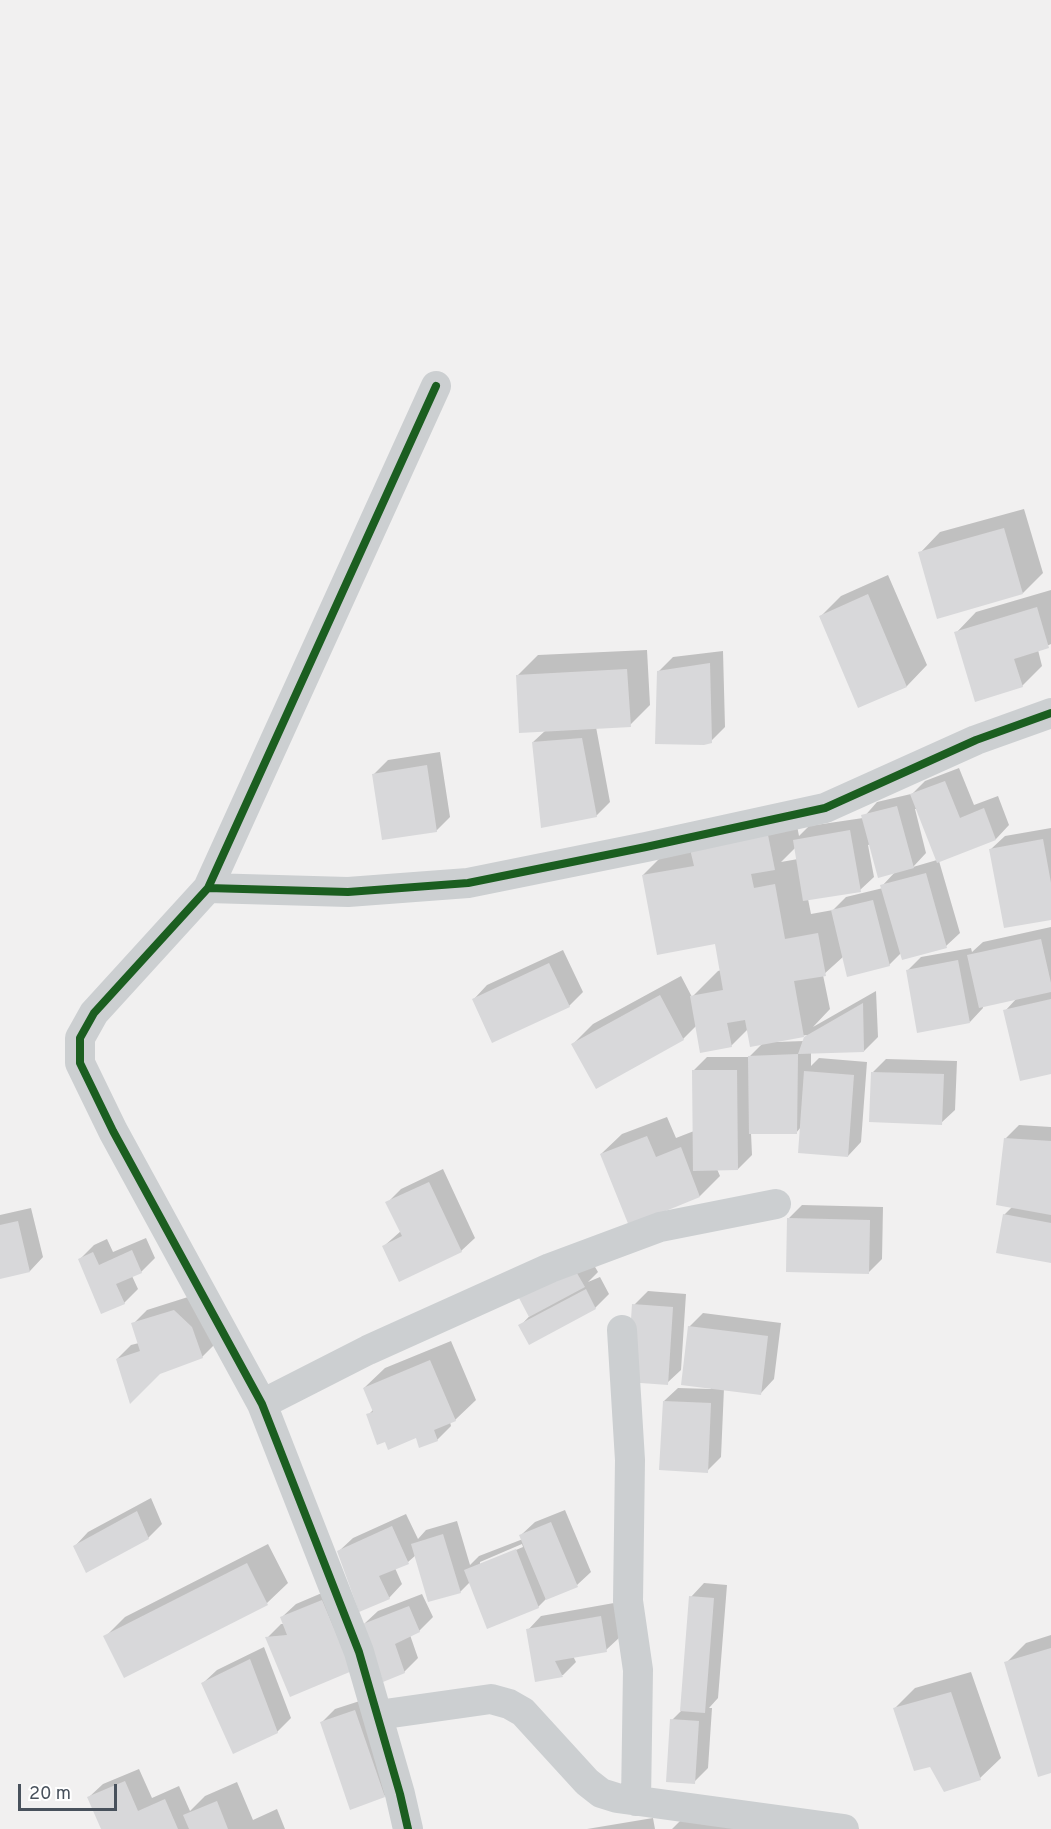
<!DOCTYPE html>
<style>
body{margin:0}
#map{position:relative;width:1051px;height:1829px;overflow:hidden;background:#f1f0f0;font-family:Overpass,sans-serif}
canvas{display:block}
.scale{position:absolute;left:18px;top:1784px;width:99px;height:27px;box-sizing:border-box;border:3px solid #48515c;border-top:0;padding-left:8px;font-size:18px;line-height:21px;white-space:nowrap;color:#48515c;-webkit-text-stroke:4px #fff;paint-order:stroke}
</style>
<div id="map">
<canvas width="1051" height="1829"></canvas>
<div class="scale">20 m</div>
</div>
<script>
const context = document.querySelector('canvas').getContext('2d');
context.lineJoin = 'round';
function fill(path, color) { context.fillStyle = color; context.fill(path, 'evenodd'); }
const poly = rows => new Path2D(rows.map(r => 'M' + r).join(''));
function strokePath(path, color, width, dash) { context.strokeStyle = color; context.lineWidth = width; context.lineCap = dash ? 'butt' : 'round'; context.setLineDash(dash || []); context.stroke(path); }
fill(poly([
 [1024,509,1043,573,1023,593,920,553,940,532],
 [888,575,927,665,907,686,859,706,821,616,841,596],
 [1051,590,1051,644,1038,650,1042,666,1022,686,956,633,976,612],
 [647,650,650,705,630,725,596,727,610,802,596,816,533,742,546,730,517,676,538,655],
 [723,651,725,727,711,741,659,671,673,657],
 [440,752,450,817,436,831,374,774,388,760],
 [959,768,974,805,998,796,1009,825,996,839,939,861,960,933,946,946,901,953,889,965,844,956,823,975,830,1009,813,1027,876,991,878,1037,864,1051,811,1052,811,1066,819,1058,867,1062,861,1142,848,1156,801,1127,796,1133,751,1133,752,1155,738,1169,717,1169,720,1176,700,1196,629,1224,601,1154,622,1134,667,1117,676,1138,694,1131,693,1071,707,1057,749,1057,763,1043,748,1029,731,1046,697,1025,683,1039,573,1044,593,1024,681,976,692,997,718,971,721,970,716,942,643,875,669,849,794,810,799,836,809,826,863,818,877,802,911,794,911,795,925,781],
 [915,809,917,809,937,860,913,867,926,853],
 [871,844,896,871,882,886,883,888,846,897,833,910,811,914,808,899,860,890,874,877,868,845],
 [796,847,798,859,781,862],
 [807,1035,804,1041,776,1042,776,1040],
 [1051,828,1051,918,991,849,1005,836],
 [1051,927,1051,1072,1005,1011,1017,998,983,1006,983,1008,970,1022,907,971,921,957,971,948,972,952,983,942],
 [563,950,583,992,569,1006,493,1041,474,999,487,985],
 [886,1059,957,1061,955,1110,941,1123,873,1072],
 [1019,1125,1051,1127,1051,1262,1004,1215,1013,1206,1005,1139],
 [443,1169,475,1238,461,1251,384,1246,401,1231,387,1203,401,1189],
 [802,1205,883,1207,882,1259,868,1273,789,1218],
 [31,1208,43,1257,30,1271,0,1278,0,1215],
 [146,1238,155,1258,141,1272,132,1276,138,1289,124,1303,80,1259,94,1245,107,1239,113,1252],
 [588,1255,598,1272,588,1282,600,1277,609,1294,595,1308,520,1326],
 [648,1291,686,1294,681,1370,667,1383,634,1305],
 [188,1297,216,1343,202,1357,160,1372,117,1359,131,1345,139,1343,133,1324,147,1310],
 [703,1313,781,1323,774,1379,761,1393,724,1388,721,1457,707,1471,664,1401,678,1388,711,1389,689,1327],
 [451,1341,476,1400,455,1420,450,1422,451,1426,437,1440,417,1436,368,1415,373,1410,364,1388,385,1368],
 [151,1498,162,1524,148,1538,75,1546,88,1532],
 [565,1510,591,1572,577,1585,547,1598,538,1607,470,1582,460,1592,416,1555,408,1562,395,1568,402,1584,389,1598,339,1551,353,1538,406,1514,418,1539,426,1530,457,1521,470,1565,479,1556,523,1539,521,1535,535,1522],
 [522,1544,523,1547,480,1565,480,1562],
 [268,1544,288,1583,267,1603,125,1676,105,1637,125,1617],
 [704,1583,727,1585,718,1698,709,1708,712,1708,708,1768,694,1782,672,1720,682,1710,691,1597],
 [336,1587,364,1656,267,1638,281,1624,284,1624,282,1617,296,1604],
 [422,1594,433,1617,419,1631,410,1635,418,1658,404,1672,364,1624,378,1611],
 [614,1603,620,1637,606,1650,573,1656,576,1662,563,1675,536,1680,528,1630,541,1616],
 [1051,1635,1051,1771,1006,1663,1026,1643],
 [264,1647,291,1718,277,1732,203,1683,217,1670],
 [971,1672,1001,1758,980,1778,945,1790,895,1708,915,1688],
 [369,1698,398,1782,384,1796,322,1722,335,1709],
 [139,1769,152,1798,179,1786,190,1811,205,1796,237,1782,253,1820,277,1809,285,1829,102,1829,89,1797,103,1784],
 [653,1818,655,1829,587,1829],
 [683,1818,796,1829,672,1829]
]), '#0003');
fill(poly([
 [1004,528,1023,594,937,619,918,552],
 [868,594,907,687,858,708,819,616],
 [1037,607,1049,648,1014,659,1023,687,975,702,954,632],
 [710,663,712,743,704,745,655,744,657,671],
 [627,669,631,727,519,733,516,675],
 [582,738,597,817,541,828,532,742],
 [427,765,437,832,382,840,372,774],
 [945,781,960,818,984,808,996,840,937,863,910,794],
 [897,806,914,868,878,878,861,815],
 [850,830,861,892,803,901,793,840],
 [768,835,775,870,751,874,754,888,775,884,785,939,818,933,826,976,794,981,804,1037,750,1047,745,1020,727,1023,732,1047,700,1053,690,996,723,990,715,944,657,955,642,875,694,866,690,849],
 [1043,839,1051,883,1051,920,1004,928,989,849],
 [926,873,947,948,902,960,880,885],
 [873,900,890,966,847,977,831,910],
 [1041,939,1051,983,1051,992,979,1008,967,955],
 [958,960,970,1023,917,1033,906,970],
 [549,963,570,1007,492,1043,472,999],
 [660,995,684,1040,596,1089,571,1044],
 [1051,999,1051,1074,1020,1081,1003,1010],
 [863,1003,864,1052,798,1054,797,1134,749,1134,748,1056,798,1054,804,1037],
 [692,1070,737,1070,738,1170,693,1171],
 [804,1071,854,1075,848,1157,798,1153],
 [871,1072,944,1074,942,1125,869,1122],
 [647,1136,656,1157,681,1147,700,1197,629,1226,600,1154],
 [1004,1138,1051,1141,1051,1215,996,1205],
 [429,1182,462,1252,399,1282,382,1246,402,1236,385,1202],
 [1003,1214,1051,1223,1051,1263,996,1253],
 [787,1218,870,1220,869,1274,786,1272],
 [18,1221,30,1272,0,1279,0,1225],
 [132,1250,142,1273,116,1284,125,1304,101,1314,78,1259,93,1252,99,1265],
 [574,1268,585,1287,529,1317,519,1298],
 [586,1289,596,1309,529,1345,518,1325],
 [632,1304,673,1307,668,1385,627,1382],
 [174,1310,192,1327,203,1358,160,1374,130,1404,116,1359,140,1351,131,1323],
 [688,1326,768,1336,761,1395,681,1385],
 [430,1360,456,1421,434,1430,438,1441,419,1448,416,1438,388,1450,385,1442,377,1445,366,1414,373,1412,363,1388],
 [663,1401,711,1403,708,1473,659,1470],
 [137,1511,149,1539,86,1573,73,1546],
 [551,1522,578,1587,546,1600,519,1535],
 [392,1526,409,1564,379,1576,390,1599,359,1612,337,1551],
 [443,1534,461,1593,428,1602,411,1544],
 [516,1549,539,1608,487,1629,464,1570],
 [247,1563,268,1605,124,1678,103,1636],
 [689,1596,714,1598,705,1713,680,1711],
 [322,1600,352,1671,290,1697,265,1637,287,1635,280,1617],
 [409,1606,420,1632,395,1644,405,1673,383,1682,363,1624],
 [601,1616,607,1652,555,1661,563,1677,535,1682,526,1629],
 [1051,1648,1051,1773,1038,1777,1004,1662],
 [250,1659,278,1733,233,1754,201,1683],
 [951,1692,981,1780,944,1792,930,1767,914,1771,893,1708],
 [355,1710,385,1797,350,1810,320,1722],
 [670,1719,699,1721,695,1784,666,1782],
 [125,1781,138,1811,165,1799,178,1829,101,1829,87,1797],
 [217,1801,228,1829,189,1829,183,1815]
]), '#d8d8da');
strokePath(poly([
 [208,888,348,892,468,883,646,847,825,808,976,740,1051,713],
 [622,1330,630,1460,628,1601,638,1670,636,1801],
 [262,1404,368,1350,550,1268,660,1227,776,1204],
 [378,1715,491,1699,509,1704,523,1712,587,1782,601,1793,617,1798,844,1829],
 [408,1829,400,1794,359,1652,262,1404,113,1131,80,1063,80,1038,94,1013,208,888,436,386]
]), '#cccfd1', 30);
strokePath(poly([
 [208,888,348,892,468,883,646,847,825,808,976,740,1051,713],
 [408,1829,400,1794,359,1652,262,1404,113,1131,80,1063,80,1038,94,1013,208,888,436,386]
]), '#1b5e20', 8);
</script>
